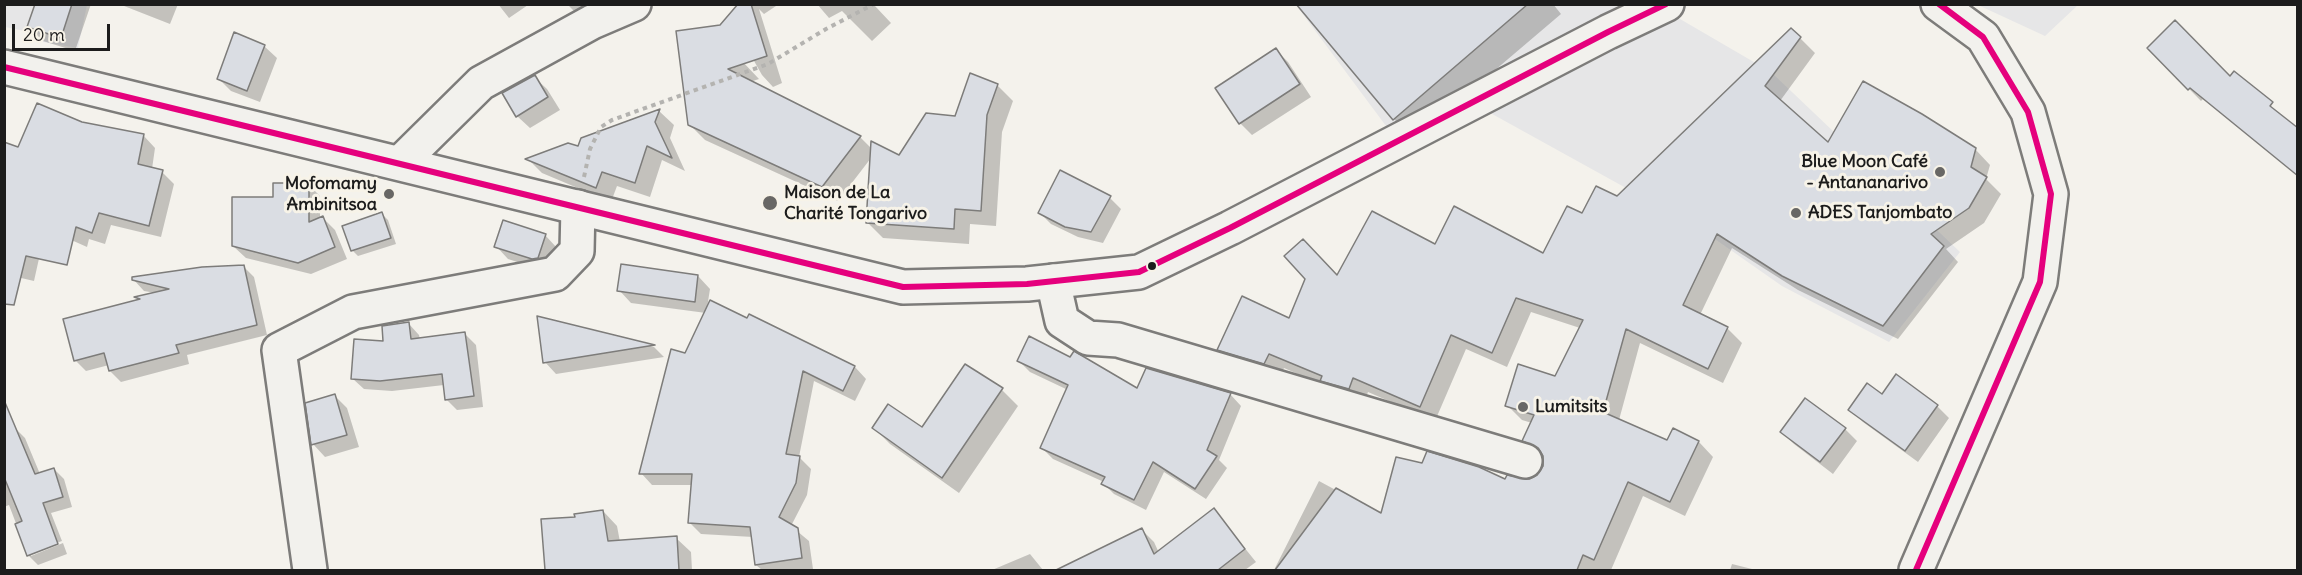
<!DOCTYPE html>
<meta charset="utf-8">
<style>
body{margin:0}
#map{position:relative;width:2302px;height:575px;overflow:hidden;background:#f4f2ec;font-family:Delius,sans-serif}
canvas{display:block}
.frame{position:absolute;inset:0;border:6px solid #1c1c1c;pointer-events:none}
.scale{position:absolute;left:12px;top:24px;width:98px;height:27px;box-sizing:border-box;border:3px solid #1c1c1c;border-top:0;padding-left:8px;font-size:18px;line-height:21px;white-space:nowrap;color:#1c1c1c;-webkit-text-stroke:4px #f7f3e8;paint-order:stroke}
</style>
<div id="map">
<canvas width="2302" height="575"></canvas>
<div class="frame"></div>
<div class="scale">20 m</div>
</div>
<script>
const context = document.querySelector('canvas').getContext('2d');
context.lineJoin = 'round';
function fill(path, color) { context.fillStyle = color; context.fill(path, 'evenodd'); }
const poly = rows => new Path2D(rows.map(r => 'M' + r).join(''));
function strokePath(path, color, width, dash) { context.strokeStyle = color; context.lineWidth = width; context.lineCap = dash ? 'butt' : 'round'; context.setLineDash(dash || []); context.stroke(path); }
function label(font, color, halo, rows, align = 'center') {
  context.font = font + ' Delius,sans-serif'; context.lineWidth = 6; context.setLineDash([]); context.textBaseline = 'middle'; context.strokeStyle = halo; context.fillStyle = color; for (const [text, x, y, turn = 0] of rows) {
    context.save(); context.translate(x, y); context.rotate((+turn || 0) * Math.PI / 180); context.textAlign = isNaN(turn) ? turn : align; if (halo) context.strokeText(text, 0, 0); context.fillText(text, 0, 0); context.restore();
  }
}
fill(poly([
 [4,5,87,5,78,48,43,42,44,35,5,27],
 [1296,5,1656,5,1771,72,1960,252,1889,342,1782,286,1702,230,1456,94,1389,130],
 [1978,5,2078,5,2045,36]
]), '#e6e6e7');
fill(poly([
 [37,4,91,4,75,51,43,41,29,27],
 [119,4,178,4,170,24],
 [498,4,527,4,528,5,509,18],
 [567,4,587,4,577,14],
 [741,4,779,4,764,14,759,9,782,83,773,87,762,75,729,17],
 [817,4,877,4,875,6,891,23,872,41,842,11,829,18],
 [1298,4,1553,4,1561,14,1414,139,1394,119],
 [1800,38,1815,53,1780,101,1829,144,1975,149,1990,165,1986,179,2001,194,1984,223,1946,249,1958,262,1898,339,1798,290,1732,248,1700,315,1727,328,1742,343,1723,383,1640,343,1619,420,1668,442,1674,430,1699,442,1713,457,1685,516,1643,496,1611,570,1274,570,1319,481,1382,515,1506,480,1529,481,1538,476,1545,466,1545,458,1539,455,1524,440,1532,423,1522,420,1507,405,1556,378,1580,328,1531,312,1507,367,1466,349,1435,421,1368,392,1364,403,1284,368,1279,378,1234,364,1219,350,1290,320,1338,277,1436,246,1544,255,1583,215,1617,198],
 [726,44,759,79,750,82,860,137,872,149,899,157,997,85,1013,101,1002,132,996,226,970,224,969,244,883,238,867,222,871,158,838,201,705,140,689,124],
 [264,46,277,58,260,102,231,91,218,78],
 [2149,48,2230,78,2298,130,2298,176,2203,99,2201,101],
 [1276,50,1288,62,1311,97,1252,135,1240,123],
 [534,77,547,89,560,110,530,128,517,116],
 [659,111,674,125,670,138,685,171,662,160,650,197,617,186,611,202,542,173,528,159,579,147,583,139],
 [82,123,143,135,155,148,152,169,162,172,174,184,161,237,111,225,105,244,89,239,87,247,4,210,19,149],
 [308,184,320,196,320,219,323,218,335,230,347,259,311,274,246,258,233,246,274,198],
 [1110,198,1121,209,1103,243,1078,237,1051,224,1040,213],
 [382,214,388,220,396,244,358,256,352,250],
 [545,235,557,248,550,270,545,271,508,259,496,246],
 [4,237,40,254,34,281,4,274],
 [243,266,254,277,267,335,187,355,189,364,121,382,110,371,109,365,86,371,75,360,140,301,137,298,156,293,144,291,133,279],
 [698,276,710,289,707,308,748,320,750,316,855,367,866,379,855,401,814,381,799,457,811,469,807,495,791,526,809,541,813,569,762,570,756,565,753,537,701,534,689,522,692,485,652,485,641,473,686,355,706,313,631,303,619,290],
 [538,318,654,347,664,357,556,374,545,362],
 [409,324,419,335,420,340,465,334,476,345,483,407,457,410,446,399,444,385,392,391,364,389,353,379,385,342],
 [1019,361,1138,390,1230,394,1241,406,1219,460,1227,468,1206,499,1164,472,1146,510,1114,494,1103,483,1104,482,1053,459,1042,448,1068,390,1030,372],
 [1002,390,1018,406,959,493,890,444,874,428,923,429],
 [335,396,347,408,359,447,325,457,313,444],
 [1882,397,1937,406,1949,418,1918,462,1863,422,1850,409],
 [15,428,25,438,40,474,54,469,64,479,72,507,51,513,62,541,31,552,31,556,63,543,67,554,38,565,28,555,9,505,4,507,4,432],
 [1845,429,1857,441,1833,474,1794,444,1782,432],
 [1214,510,1256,562,1245,570,1069,570,1102,550,1142,530,1154,542,1159,553],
 [603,511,617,526,620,542,676,538,691,552,692,570,546,570,543,520,576,518],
 [1030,554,1043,570,992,570],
 [1732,564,1756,570,1730,570]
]), '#0003');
const building = poly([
 [35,4,72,4,61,38,27,27,35,4],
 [738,4,751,4,767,56,728,69,861,136,822,187,688,125,676,31,720,25,738,4],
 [1296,4,1528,4,1393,120,1296,4],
 [2175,20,2230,76,2234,71,2273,102,2270,106,2298,128,2298,176,2190,88,2188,90,2147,48,2175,20],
 [1791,28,1801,37,1765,86,1828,142,1863,81,1922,114,1976,148,1971,167,1987,177,1969,208,1931,234,1944,246,1883,326,1782,276,1717,234,1683,305,1728,327,1708,369,1626,329,1603,412,1667,440,1673,428,1699,441,1670,502,1628,482,1594,560,1583,555,1577,570,1275,570,1336,488,1381,513,1396,457,1422,463,1427,451,1479,467,1505,479,1507,475,1529,479,1537,475,1543,466,1543,456,1538,448,1522,441,1534,415,1505,406,1518,364,1555,376,1583,320,1516,298,1492,353,1451,335,1420,407,1353,378,1349,389,1320,381,1322,376,1269,354,1264,364,1217,350,1242,296,1289,318,1305,279,1284,256,1303,239,1337,275,1372,211,1435,244,1454,206,1543,253,1567,206,1582,213,1596,186,1617,196,1791,28],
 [234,32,265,45,247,91,217,79,234,32],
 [1276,48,1300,84,1239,124,1215,88,1276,48],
 [970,73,998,84,987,115,981,211,955,209,954,229,866,223,871,141,899,155,926,113,955,116,970,73],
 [535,75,548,97,516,117,502,93,535,75],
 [37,103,82,122,144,134,138,164,163,170,149,226,99,213,92,233,76,227,67,265,26,256,14,305,4,304,4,142,18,147,37,103],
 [660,109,655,122,672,158,647,146,635,183,602,172,596,188,525,159,568,143,578,146,581,138,660,109],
 [1060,170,1111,196,1091,232,1065,227,1038,213,1060,170],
 [273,183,309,183,309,222,323,216,335,247,298,263,232,246,232,197,273,197,273,183],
 [382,212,391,238,351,251,342,226,382,212],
 [503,220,546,234,538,258,532,259,494,247,503,220],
 [621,264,698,275,695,302,617,291,621,264],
 [244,265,257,325,176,345,179,353,109,371,104,353,74,361,63,319,140,299,134,297,169,289,132,280,132,277,202,267,244,265],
 [710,300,747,318,749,314,855,366,843,391,803,371,786,454,800,456,796,483,779,517,798,528,802,558,755,565,750,527,688,523,692,474,639,474,671,349,685,353,710,300],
 [537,316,655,345,543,363,537,316],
 [409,322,411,339,465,332,474,396,445,400,442,374,380,381,351,379,354,339,383,341,382,326,409,322],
 [1029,336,1070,357,1074,351,1137,388,1146,368,1231,393,1207,450,1217,456,1195,489,1153,462,1134,500,1101,484,1105,477,1040,448,1068,385,1017,361,1029,336],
 [965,364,1003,388,942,478,872,428,888,404,922,427,965,364],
 [1896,374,1938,405,1905,451,1848,410,1867,383,1882,394,1896,374],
 [335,394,347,435,311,445,305,403,335,394],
 [1805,398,1846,428,1820,462,1780,432,1805,398],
 [4,400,35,474,54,468,63,497,43,503,58,544,27,556,15,524,22,521,4,477,4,400],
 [1214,508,1245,549,1218,570,1056,570,1142,528,1154,554,1214,508],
 [603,510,608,541,677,536,679,570,545,570,541,519,575,517,574,514,603,510]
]);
fill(building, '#dadde3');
strokePath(building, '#7d7c7a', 1.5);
const minor = poly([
 [400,163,481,83,592,22,634,4],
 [1053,281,1062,321,1088,338,1118,340,1525,461],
 [310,570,279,350,353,312,555,274,577,251,578,207]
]);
const major = poly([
 [4,67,903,287,1027,284,1139,272,1230,228,1608,32,1667,4],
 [1916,570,2040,282,2051,194,2028,112,1983,37,1938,4]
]);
strokePath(minor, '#7d7c7a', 38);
strokePath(major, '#7d7c7a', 38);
strokePath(poly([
 [584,177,590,149,601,127,612,120,768,64,826,29,874,4]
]), '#b4b3b0', 4, [4.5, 4.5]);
strokePath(minor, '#f2f1ed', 33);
strokePath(major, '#f2f1ed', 33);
strokePath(poly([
 [4,67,903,287,1027,284,1139,272,1230,228,1608,32,1666,4],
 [1916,570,2040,282,2051,194,2028,112,1983,37,1939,4]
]), '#e5007d', 6);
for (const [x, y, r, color] of [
 [1940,172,6,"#686765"],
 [389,194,6,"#686765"],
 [770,203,8,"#686765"],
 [1796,213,6,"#686765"],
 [1152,266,5,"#1c1c1c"],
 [1523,407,6,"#686765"]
]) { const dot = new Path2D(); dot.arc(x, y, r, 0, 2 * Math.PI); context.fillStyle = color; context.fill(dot); strokePath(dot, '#f7f3e8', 2); }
label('bold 18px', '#1c1c1c', '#f7f3e8', [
 ["Blue Moon Café",1928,162,"right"],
 ["- Antananarivo",1928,183,"right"],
 ["Mofomamy",377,184,"right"],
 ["Ambinitsoa",377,205,"right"],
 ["Maison de La",784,193],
 ["Charité Tongarivo",784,214],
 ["ADES Tanjombato",1808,213],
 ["Lumitsits",1535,407]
], 'left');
</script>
